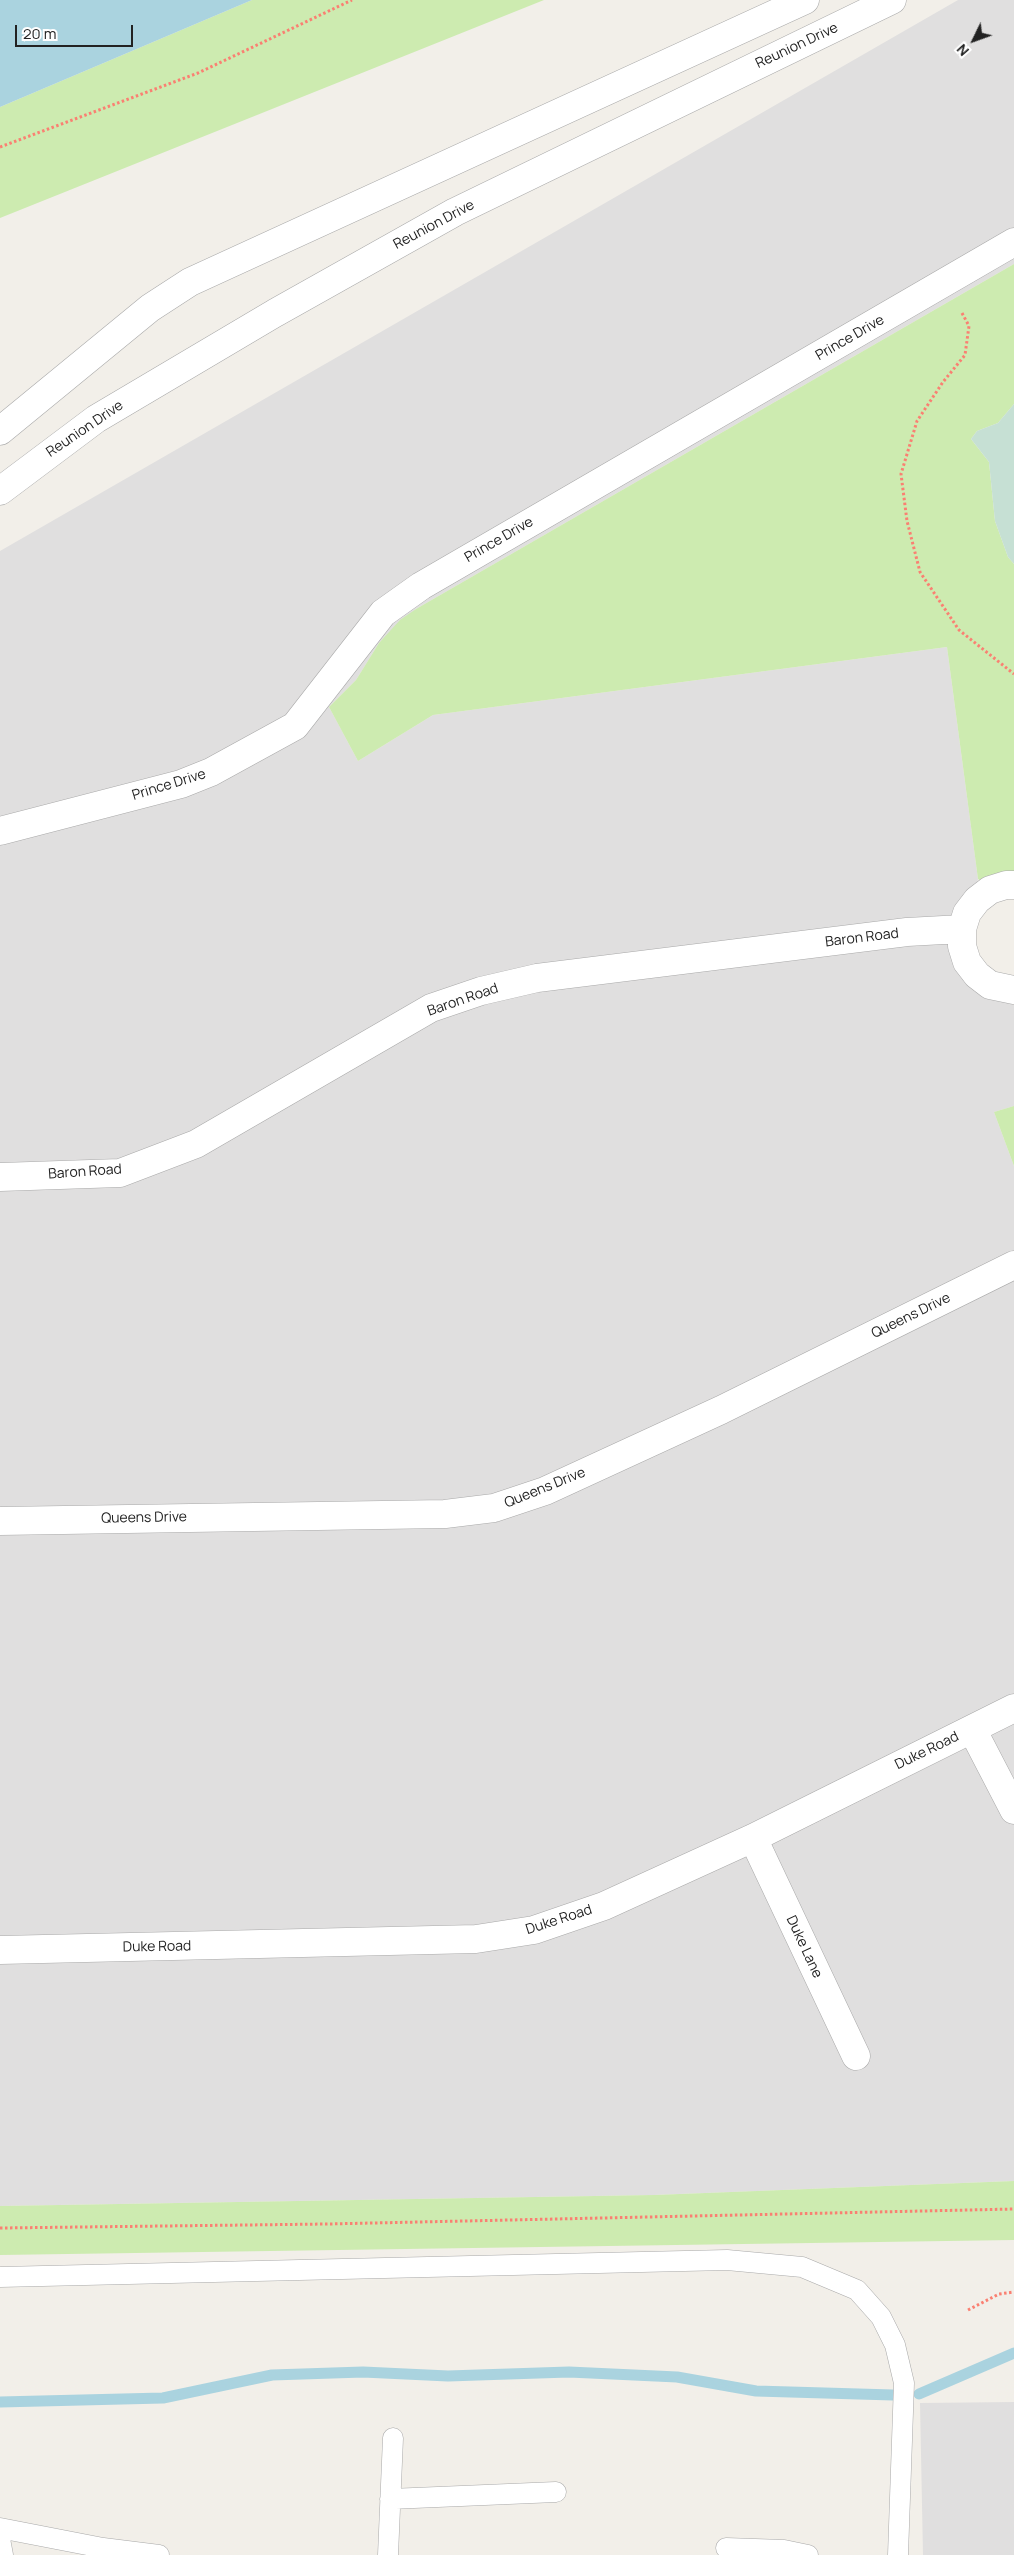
<!DOCTYPE html>
<style>
body{margin:0}
#map{position:relative;width:1014px;height:2555px;overflow:hidden;background:#f2efe9;font-family:Manrope,sans-serif}
canvas{display:block}
.north{position:absolute;left:949px;top:15px;width:50px;height:50px;-webkit-text-stroke:4px #fff;paint-order:stroke;rotate:228deg;font-size:14px;font-weight:700;line-height:20px;text-align:center;color:#222}
.north::after{content:'';display:block;margin:auto;width:18px;height:22px;background:#222;clip-path:polygon(50% 0,100% 100%,50% 72%,0 100%)}
.scale{position:absolute;left:15px;top:25px;width:118px;height:22px;box-sizing:border-box;border:2px solid #222;border-top:0;padding-left:6px;font-size:15px;line-height:18px;white-space:nowrap;color:#222;-webkit-text-stroke:4px #fff;paint-order:stroke}
</style>
<div id="map">
<canvas width="1014" height="2555"></canvas>
<div class="north">N</div>
<div class="scale">20 m</div>
</div>
<script>
const context = document.querySelector('canvas').getContext('2d');
context.lineJoin = 'round';
function fill(path, color) { context.fillStyle = color; context.fill(path, 'evenodd'); }
const poly = rows => new Path2D(rows.map(r => 'M' + r).join(''));
function strokePath(path, color, width, dash) { context.strokeStyle = color; context.lineWidth = width; context.lineCap = dash ? 'butt' : 'round'; context.setLineDash(dash || []); context.stroke(path); }
function label(font, color, halo, rows, align = 'center') {
  context.font = font + ' Manrope,sans-serif'; context.lineWidth = 5; context.setLineDash([]); context.textBaseline = 'middle'; context.strokeStyle = halo; context.fillStyle = color; for (const [text, x, y, turn = 0] of rows) {
    context.save(); context.translate(x, y); context.rotate((+turn || 0) * Math.PI / 180); context.textAlign = isNaN(turn) ? turn : align; if (halo) context.strokeText(text, 0, 0); context.fillText(text, 0, 0); context.restore();
  }
}
fill(poly([
 [958,0,1014,0,1014,264,416,609,379,643,356,680,329,707,358,761,433,715,947,647,978,879,961,972,1014,1005,1014,1106,994,1112,1014,1166,1014,2181,654,2195,0,2206,0,551],
 [1014,2402,1014,2555,923,2555,920,2403]
]), '#e0dfdf');
fill(poly([
 [252,0,544,0,0,218,0,107],
 [1014,264,1014,404,998,423,977,431,971,439,989,462,995,521,1008,557,1014,564,1014,877,986,884,978,879,947,647,433,715,358,761,329,707,356,680,379,643,400,620,416,609],
 [1014,1106,1014,1166,994,1112],
 [1014,2181,1014,2240,0,2255,0,2206,654,2195]
]), '#cdebb0');
fill(poly([
 [1014,404,1014,564,1008,557,995,521,989,462,971,439,977,431,998,423]
]), '#c6e0d4');
fill(poly([
 [0,0,252,0,0,107]
]), '#aad3df');
strokePath(poly([
 [919,2394,1014,2353],
 [0,2402,163,2398,272,2375,363,2372,448,2376,569,2372,677,2377,756,2391,893,2395]
]), '#aad3df', 11);
const service = poly([
 [0,2277,727,2260,802,2267,857,2290,881,2317,895,2345,904,2383,898,2555],
 [390,2499,556,2492],
 [0,2528,103,2548,159,2555],
 [0,2539,3,2555],
 [726,2548,784,2550,808,2555],
 [388,2555,393,2438]
]);
const minor = poly([
 [0,831,181,784,211,772,295,726,383,613,421,586,1014,242],
 [1014,885,1006,885,990,890,977,900,967,913,962,929,962,946,967,962,977,975,990,985,1014,990],
 [0,1177,120,1173,196,1144,431,1008,481,991,537,978,907,932,962,929],
 [0,1521,445,1514,494,1508,545,1491,721,1410,1014,1265],
 [972,1729,1014,1810],
 [753,1838,856,2056],
 [0,1950,476,1939,534,1930,604,1906,753,1838,1014,1708]
]);
const tertiary = poly([
 [0,431,150,308,190,282,805,0],
 [0,491,96,419,275,313,455,212,892,0]
]);
strokePath(service, '#a9a9a9', 21);
strokePath(minor, '#a9a9a9', 29);
strokePath(tertiary, '#a9a9a9', 29);
strokePath(poly([
 [0,147,198,73,352,0],
 [962,313,969,326,965,355,943,382,917,421,901,474,907,521,920,572,959,630,1014,674],
 [0,2228,327,2224,1014,2209],
 [968,2310,999,2294,1014,2292]
]), '#fa8072', 3, [2.5, 2.5]);
strokePath(service, '#fff', 20);
strokePath(minor, '#fff', 28);
strokePath(tertiary, '#fff', 28);
label('14px', '#222', '#fff', [
 ["Reunion Drive",797,46,-25],
 ["Reunion Drive",434,225,-28],
 ["Prince Drive",850,338,-30],
 ["Reunion Drive",85,429,-34],
 ["Prince Drive",499,540,-30],
 ["Prince Drive",169,785,-17],
 ["Baron Road",862,938,-7],
 ["Baron Road",463,1000,-19],
 ["Baron Road",85,1172,-4],
 ["Queens Drive",911,1316,-26],
 ["Queens Drive",545,1488,-22],
 ["Queens Drive",144,1518,-1],
 ["Duke Road",927,1751,-26],
 ["Duke Road",559,1920,-18],
 ["Duke Road",157,1947,-1],
 ["Duke Lane",804,1947,65]
]);
</script>
